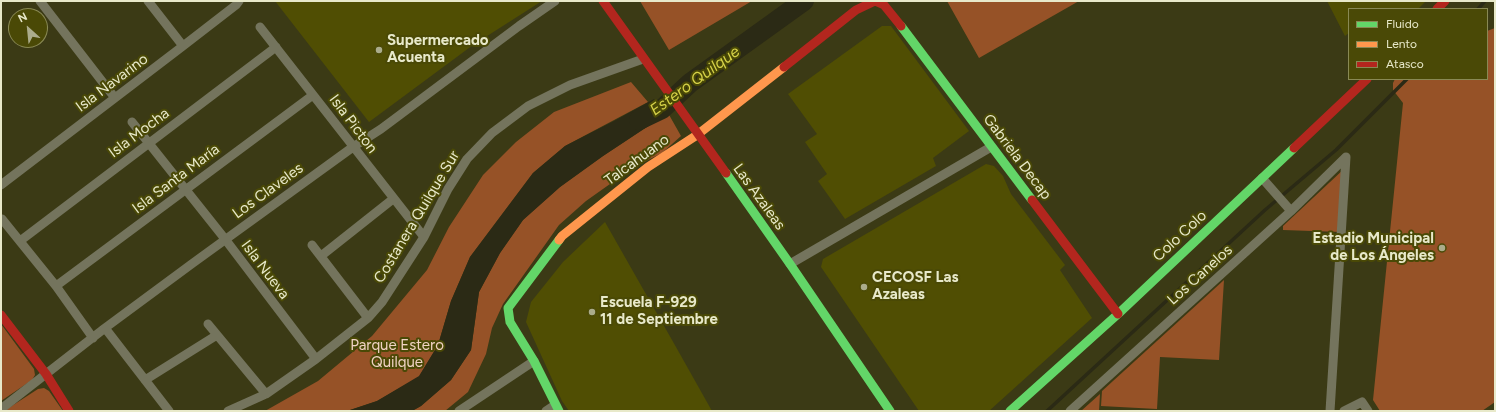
<!DOCTYPE html>
<meta charset="utf-8">
<style>
body{margin:0}
#map{position:relative;width:1496px;height:412px;overflow:hidden;background:#3b3a15;font-family:Figtree,sans-serif}
canvas{display:block}
.frame{position:absolute;inset:0;border:2px solid #e8e9ca;pointer-events:none}
.legend{position:absolute;left:1348px;top:8px;width:140px;height:72px;box-sizing:border-box;background:#4a4906;border:1px solid #898954;margin:0;padding:5px 7px;list-style:none;font-size:12px;color:#e8e9ca}
.legend li{display:flex;align-items:center;gap:8px;height:20px}
.legend b{width:20px;border:1px solid #898954}
.north{position:absolute;left:8px;top:8px;width:40px;height:40px;box-sizing:border-box;background:#4a4906;border:1px solid #898954;border-radius:50%;rotate:333deg;font-size:11px;font-weight:700;line-height:16px;text-align:center;color:#e8e9ca}
.north::after{content:'';display:block;margin:auto;width:14px;height:18px;background:#abac8b;clip-path:polygon(50% 0,100% 100%,50% 72%,0 100%)}
</style>
<div id="map">
<canvas width="1496" height="412"></canvas>
<div class="frame"></div>
<ul class="legend">
<li><b style="height:5px;background:#63d668"></b>Fluido</li>
<li><b style="height:5px;background:#ff974d"></b>Lento</li>
<li><b style="height:5px;background:#b3261e"></b>Atasco</li>
</ul>
<div class="north">N</div>
</div>
<script>
const context = document.querySelector('canvas').getContext('2d');
context.lineJoin = 'round';
function fill(path, color) { context.fillStyle = color; context.fill(path, 'evenodd'); }
const poly = rows => new Path2D(rows.map(r => 'M' + r).join(''));
function strokePath(path, color, width, dash) { context.strokeStyle = color; context.lineWidth = width; context.lineCap = dash ? 'butt' : 'round'; context.setLineDash(dash || []); context.stroke(path); }
function label(font, color, halo, rows, align = 'center') {
  context.font = font + ' Figtree,sans-serif'; context.lineWidth = 4; context.setLineDash([]); context.textBaseline = 'middle'; context.strokeStyle = halo; context.fillStyle = color; for (const [text, x, y, turn = 0] of rows) {
    context.save(); context.translate(x, y); context.rotate((+turn || 0) * Math.PI / 180); context.textAlign = isNaN(turn) ? turn : align; if (halo) context.strokeText(text, 0, 0); context.fillText(text, 0, 0); context.restore();
  }
}
fill(poly([
 [275,1,542,1,473,45,369,122],
 [1327,1,1426,1,1418,9,1349,9,1349,33,1345,36],
 [882,26,891,26,969,131,933,158,936,166,845,219,818,181,827,174,805,142,817,134,788,94],
 [986,164,994,166,1003,176,1011,194,1065,265,1060,270,1092,318,989,411,919,411,821,267,823,259],
 [605,222,676,347,712,411,569,411,562,401,526,322,531,302,563,262]
]), '#504e03');
fill(poly([
 [640,1,752,1,669,50],
 [947,1,1079,1,979,58],
 [1495,28,1495,402,1482,411,1380,411,1373,400,1403,103,1393,90,1393,83,1395,79,1487,79,1487,31],
 [631,82,648,102,565,146,533,173,470,257,451,301,438,345,419,377,377,401,347,411,265,411,318,381,372,336,427,270,449,227,483,175,516,142,554,112],
 [668,113,681,136,662,153,634,167,586,201,559,225,503,304,492,328,486,354,468,392,445,411,412,411,421,406,451,380,471,350,479,292,500,253,523,220,560,187,603,156],
 [1345,168,1341,232,1283,230,1283,226],
 [1224,280,1219,360,1160,357,1157,409,1101,406,1102,391],
 [1,324,34,369,35,375,32,380,1,401],
 [44,388,49,391,63,411,4,411,38,389],
 [1100,394,1099,411,1081,411]
]), '#965227');
fill(poly([
 [654,99,668,113,603,156,560,187,523,220,500,253,479,292,471,350,451,380,421,406,412,411,347,411,377,401,419,376,438,345,451,301,470,257,533,173,565,146,614,121]
]), '#2b2a15');
strokePath(poly([
 [1478,9,1485,1],
 [1047,411,1265,210,1336,150,1407,79]
]), '#2b2a15', 3.5);
strokePath(poly([
 [639,120,662,109,690,83,804,1]
]), '#2b2a15', 20);
strokePath(poly([
 [40,1,115,98],
 [148,1,183,46],
 [260,27,424,237],
 [132,122,225,239,316,359],
 [1262,178,1291,211],
 [1,185,183,46,236,5,239,1],
 [2,219,56,286,93,338],
 [20,241,276,47],
 [312,245,368,318],
 [321,256,393,199],
 [790,264,991,147],
 [56,286,313,95],
 [208,324,266,394],
 [105,328,169,411],
 [145,380,217,335],
 [1,409,105,328,193,263,353,147,381,129,519,26,555,1],
 [228,411,266,394,316,359,368,318,382,302,424,237,448,189,467,159,492,133,528,106,570,85,643,59],
 [459,411,534,361],
 [546,411,555,405],
 [1070,411,1291,211,1346,157],
 [1330,411,1346,157],
 [1344,411,1362,402,1368,411]
]), '#74745d', 9);
strokePath(poly([
 [901,26,1032,200],
 [726,173,790,264,890,411],
 [559,411,534,361,510,322,508,308,559,240],
 [1010,411,1118,314,1294,148]
]), '#63d668', 9);
strokePath(poly([
 [559,240,562,236,648,167,697,135,784,67]
]), '#ff974d', 9);
strokePath(poly([
 [603,1,726,173],
 [1437,9,1445,1],
 [784,67,856,10,875,1,884,5,901,26],
 [1294,148,1367,79],
 [1032,200,1118,314],
 [1,315,46,374,69,411]
]), '#b3261e', 9);
for (const [x, y, r, color] of [
 [379,50,4,"#abac8b"],
 [1442,248,4,"#abac8b"],
 [864,287,4,"#abac8b"],
 [592,312,4,"#abac8b"]
]) { const dot = new Path2D(); dot.arc(x, y, r, 0, 2 * Math.PI); context.fillStyle = color; context.fill(dot); strokePath(dot, '#4a4906', 1.5); }
label('bold 15px', '#e8e9ca', '#4a4906', [
 ["Supermercado",387,41],
 ["Acuenta",387,58],
 ["Estadio Municipal",1434,239,"right"],
 ["de Los Ángeles",1434,256,"right"],
 ["CECOSF Las",872,278],
 ["Azaleas",872,295],
 ["Escuela F-929",600,303],
 ["11 de Septiembre",600,320]
], 'left');
label('15px', '#e8e9ca', '#4a4906', [
 ["Isla Navarino",112,83,-37],
 ["Isla Picton",353,124,53],
 ["Isla Mocha",139,133,-37],
 ["Gabriela Decap",1017,157,53],
 ["Talcahuano",637,160,-36],
 ["Isla Santa María",176,179,-37],
 ["Los Claveles",268,191,-36],
 ["Las Azaleas",759,197,54],
 ["Costanera Quilque Sur",417,217,-59],
 ["Colo Colo",1180,236,-43],
 ["Isla Nueva",265,270,53],
 ["Los Canelos",1200,275,-42]
]);
label('15px', '#f0d2c3', '#4a4906', [
 ["Parque Estero",397,346],
 ["Quilque",397,363]
]);
label('italic 16px', '#d6d248', '#4a4906', [
 ["Estero Quilque",695,81,-36]
]);
</script>
